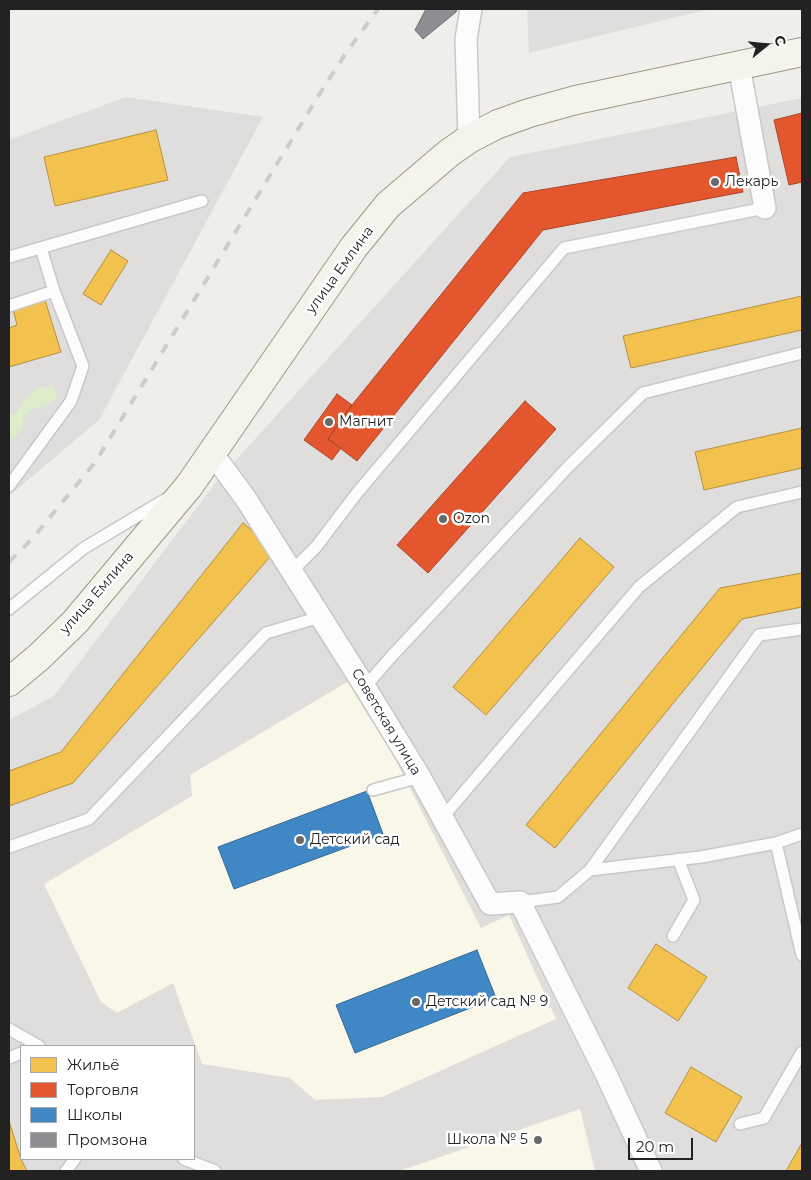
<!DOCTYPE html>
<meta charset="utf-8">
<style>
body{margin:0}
#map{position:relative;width:811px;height:1180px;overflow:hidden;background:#f0eeeb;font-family:Montserrat,sans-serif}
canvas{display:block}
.frame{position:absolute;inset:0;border:10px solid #222;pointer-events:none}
.legend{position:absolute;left:20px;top:1045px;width:175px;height:115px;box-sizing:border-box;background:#fff;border:1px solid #a7a7a7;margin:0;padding:6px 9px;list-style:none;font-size:15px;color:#222}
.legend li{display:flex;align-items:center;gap:10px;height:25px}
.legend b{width:25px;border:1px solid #a7a7a7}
.north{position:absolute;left:741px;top:20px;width:50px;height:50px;-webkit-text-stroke:4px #fff;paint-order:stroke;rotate:73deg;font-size:14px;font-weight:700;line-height:20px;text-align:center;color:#222}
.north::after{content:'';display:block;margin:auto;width:18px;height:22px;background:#222;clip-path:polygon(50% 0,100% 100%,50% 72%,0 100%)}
.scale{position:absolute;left:628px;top:1138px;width:65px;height:22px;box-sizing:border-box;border:2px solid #222;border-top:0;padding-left:6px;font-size:15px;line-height:18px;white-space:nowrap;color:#222;-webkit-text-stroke:4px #fff;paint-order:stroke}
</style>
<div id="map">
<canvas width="811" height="1180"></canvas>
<div class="frame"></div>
<ul class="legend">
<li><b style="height:14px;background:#f2c14e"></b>Жильё</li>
<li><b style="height:14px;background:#e4572e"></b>Торговля</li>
<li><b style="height:14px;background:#3f88c5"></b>Школы</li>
<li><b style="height:14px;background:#8d8d92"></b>Промзона</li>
</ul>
<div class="north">С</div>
<div class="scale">20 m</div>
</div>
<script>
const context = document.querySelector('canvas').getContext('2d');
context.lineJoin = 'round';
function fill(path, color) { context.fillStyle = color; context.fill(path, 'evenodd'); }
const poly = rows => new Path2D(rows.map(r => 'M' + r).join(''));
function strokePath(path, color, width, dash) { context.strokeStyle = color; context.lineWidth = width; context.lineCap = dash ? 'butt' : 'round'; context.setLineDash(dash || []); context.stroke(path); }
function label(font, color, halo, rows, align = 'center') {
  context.font = font + ' Montserrat,sans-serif'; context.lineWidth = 5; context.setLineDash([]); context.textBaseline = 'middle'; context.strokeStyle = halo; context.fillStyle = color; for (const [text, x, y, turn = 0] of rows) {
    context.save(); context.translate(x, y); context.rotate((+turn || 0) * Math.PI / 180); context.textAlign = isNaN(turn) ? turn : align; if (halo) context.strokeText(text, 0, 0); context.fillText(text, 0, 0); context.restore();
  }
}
fill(poly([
 [527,9,709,9,529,53],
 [126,97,263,117,99,420,9,496,9,140],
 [802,98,802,1171,9,1171,9,720,54,696,217,481,510,157],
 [21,1046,194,1046,194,1159,21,1159]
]), '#dfdedc');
fill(poly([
 [354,678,481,928,509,915,556,1019,382,1097,315,1100,290,1078,202,1064,173,983,117,1013,101,1002,44,884,192,796,190,775],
 [580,1109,595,1171,399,1171]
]), '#f8f7e8');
fill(poly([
 [38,387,54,387,57,397,53,402,29,411,23,418,23,428,14,438,9,438,9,413,16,414,23,401]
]), '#ddeccb');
const homes = poly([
 [156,130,168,180,55,206,44,157,156,130],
 [111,250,128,261,101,305,83,294,111,250],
 [802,296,802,330,631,368,623,336,802,296],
 [45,300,61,352,9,367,9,328,17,325,13,309,45,300],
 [802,428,802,468,704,490,695,452,802,428],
 [243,523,276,550,73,783,9,806,9,771,61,752,243,523],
 [580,538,614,567,486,715,453,687,580,538],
 [802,573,802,607,742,619,555,848,526,825,720,588,802,573],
 [656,944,707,977,678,1021,628,988,656,944],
 [691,1067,742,1097,716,1142,665,1113,691,1067],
 [10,1124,21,1159,27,1171,9,1171,10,1124],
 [802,1143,802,1171,786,1171,802,1143]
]);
fill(homes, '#f2c14e');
strokePath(homes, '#b49141', 1);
const shops = poly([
 [802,113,802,182,789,185,774,120,802,113],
 [736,157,743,192,543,230,357,461,328,439,352,405,523,193,736,157],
 [337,394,352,405,328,439,341,448,332,460,304,440,337,394],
 [525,401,556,429,428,573,397,545,525,401]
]);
fill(shops, '#e4572e');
strokePath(shops, '#aa472a', 1);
const schools = poly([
 [367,791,383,834,234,889,218,847,367,791],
 [477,950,496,998,355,1053,336,1005,477,950]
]);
fill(schools, '#3f88c5');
strokePath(schools, '#366994', 1);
const industry = poly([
 [426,9,457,9,456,12,423,39,415,30,426,9]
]);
fill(industry, '#8d8d92');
strokePath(industry, '#6d6d70', 1);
const lane = poly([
 [9,257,202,201],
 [9,306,54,291],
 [9,486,71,401,83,366,54,291,41,248],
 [292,571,316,547,357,493,564,248,765,208],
 [9,609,84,548,166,499],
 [365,687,390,658,569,466,643,393,802,353],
 [373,790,420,777],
 [442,818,639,587,737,507,802,492],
 [776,843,802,955],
 [9,847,89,819,266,633,320,617],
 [590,870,701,857,776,843,802,834],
 [520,902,558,897,590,870,759,635,802,629],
 [673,936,694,900,678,859],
 [9,1029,39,1046],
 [9,1058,21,1053],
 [740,1124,764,1118,802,1052],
 [184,1159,215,1171],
 [66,1171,75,1159]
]);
const street = poly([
 [739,66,765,208],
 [469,139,466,39,471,9],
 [213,454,246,499,365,687,420,777,490,904,520,902,606,1074,651,1171]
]);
const secondary = poly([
 [9,682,39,657,75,622,189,486,354,247,388,205,449,153,469,139,498,124,529,113,576,100,802,52]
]);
strokePath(lane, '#c9c8c7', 14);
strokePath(street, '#c9c8c7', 24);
strokePath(secondary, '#999a82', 30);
strokePath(lane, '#fdfcfc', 11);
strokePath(street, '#fdfcfc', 21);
strokePath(secondary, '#f4f4ed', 28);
strokePath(poly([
 [9,562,33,538,96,461,322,90,346,53,378,9]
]), '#ccc', 4, [10, 10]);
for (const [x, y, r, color] of [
 [715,182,5,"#6a6968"],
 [329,422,5,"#6a6968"],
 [443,519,5,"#6a6968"],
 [300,840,5,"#6a6968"],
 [416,1002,5,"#6a6968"],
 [538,1140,5,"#6a6968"]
]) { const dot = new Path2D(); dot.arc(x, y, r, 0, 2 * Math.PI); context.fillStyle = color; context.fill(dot); strokePath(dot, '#fff', 2); }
label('14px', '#222', '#fff', [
 ["Лекарь",725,182],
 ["Магнит",339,422],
 ["Ozon",453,519],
 ["Детский сад",310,840],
 ["Детский сад № 9",426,1002],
 ["Школа № 5",528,1140,"right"]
], 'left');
label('14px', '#222', '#fff', [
 ["улица Емлина",340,270,-54],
 ["улица Емлина",97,593,-49],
 ["Советская улица",386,722,59]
]);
</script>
